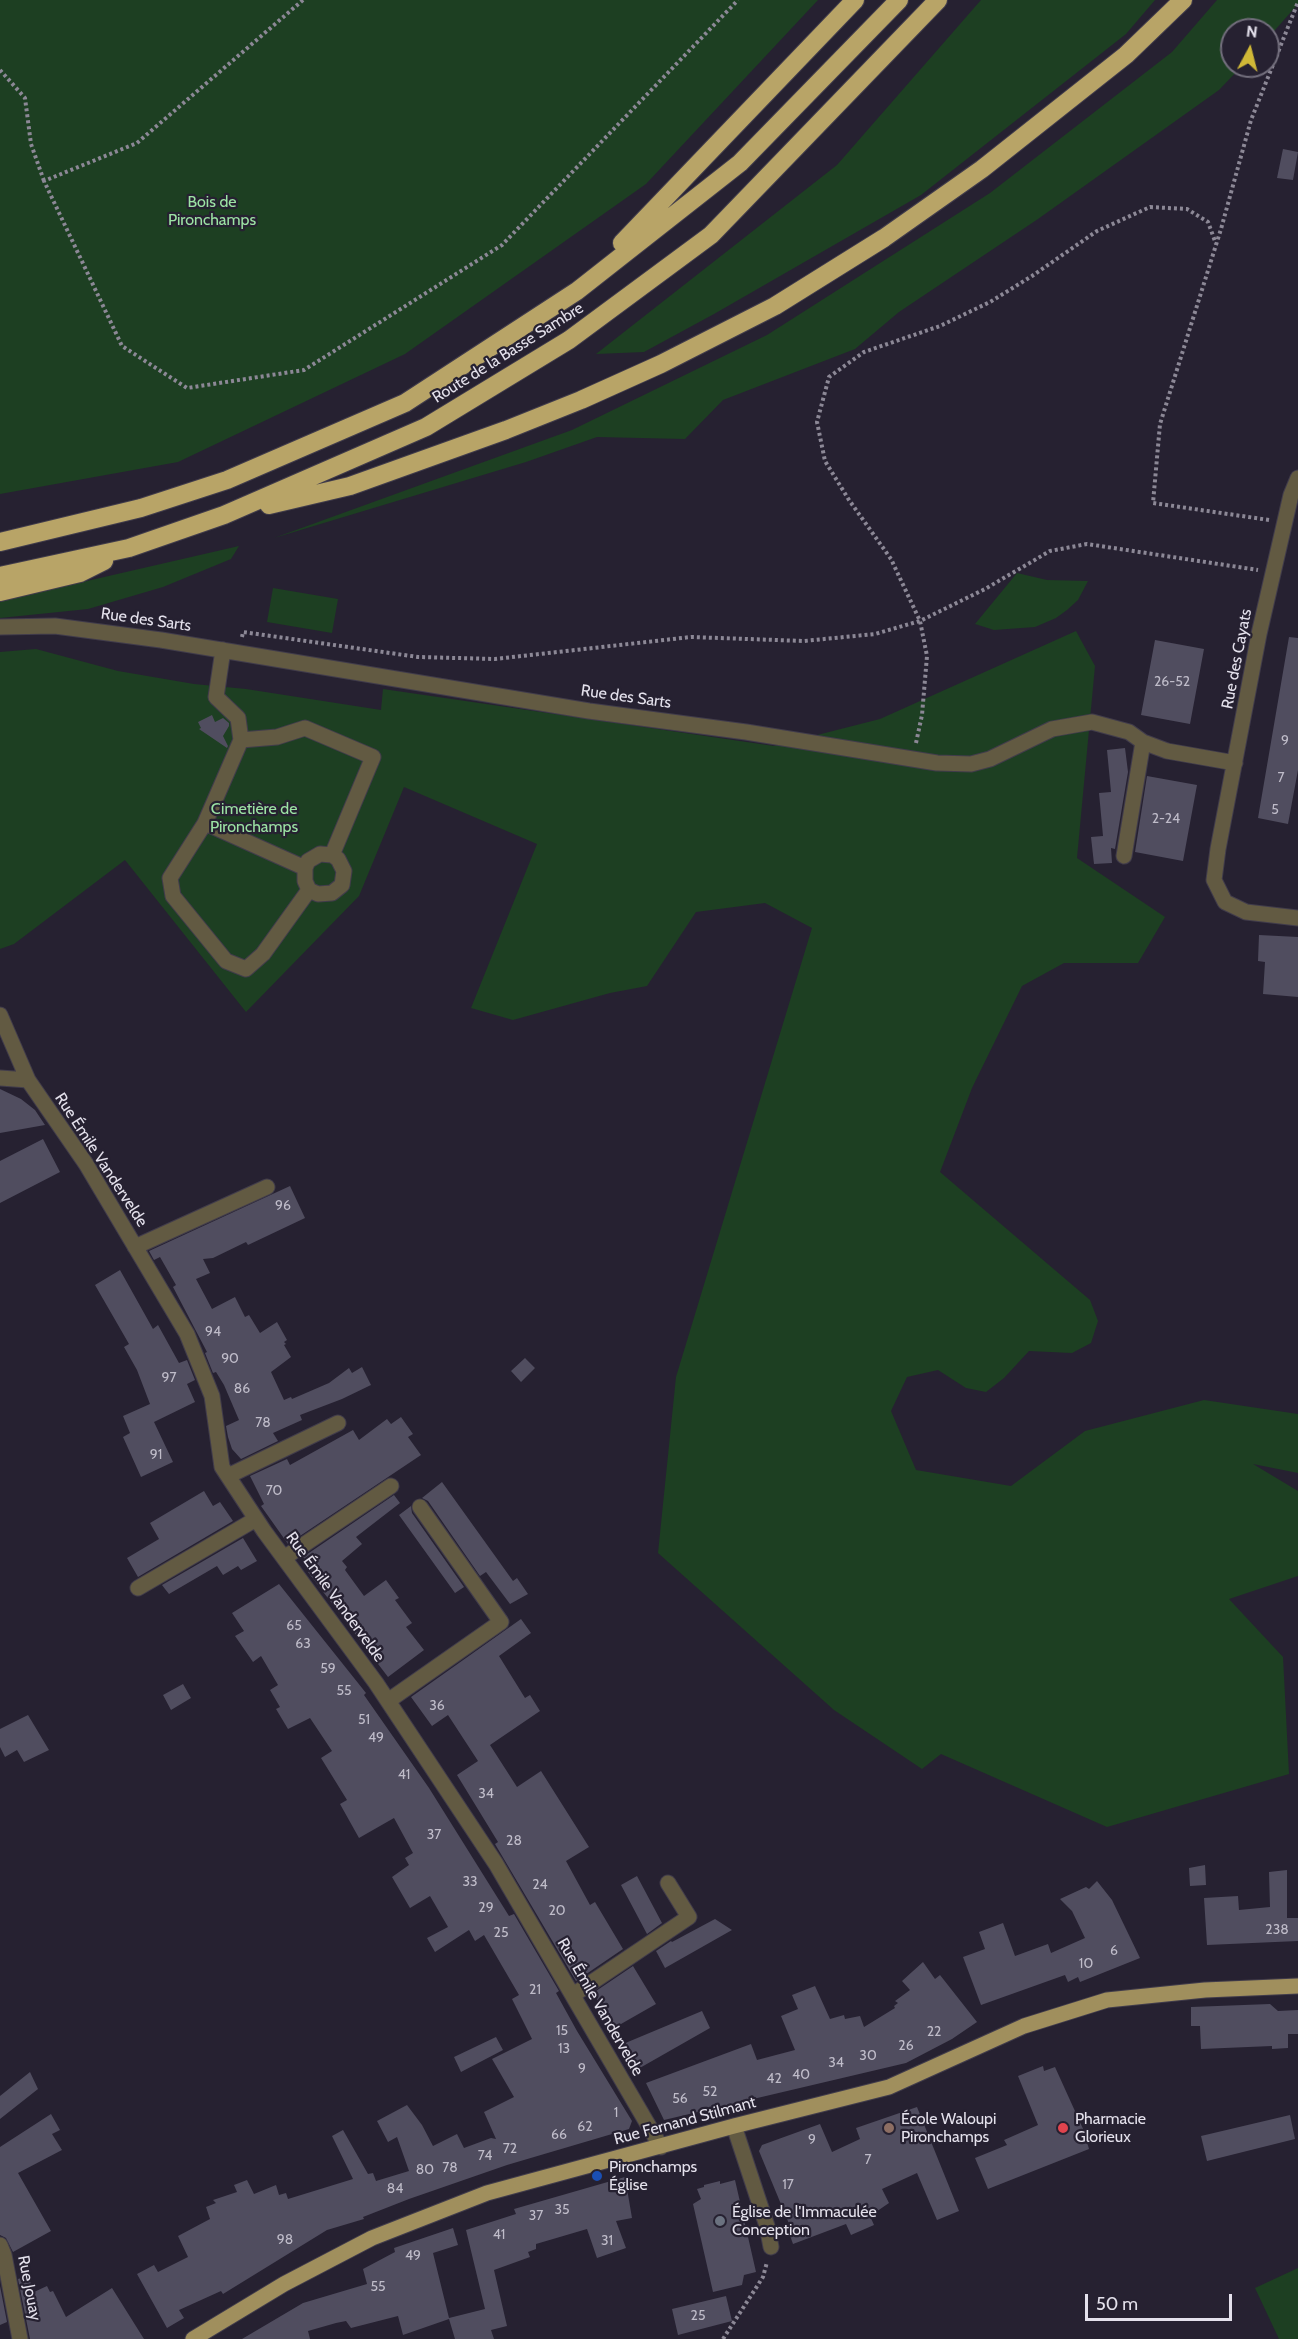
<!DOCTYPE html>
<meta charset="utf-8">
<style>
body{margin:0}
#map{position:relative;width:1298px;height:2339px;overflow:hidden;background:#262131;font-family:Cabin,sans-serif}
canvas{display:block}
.north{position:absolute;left:1220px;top:18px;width:60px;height:60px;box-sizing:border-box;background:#262131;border:2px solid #726e7c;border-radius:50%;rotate:7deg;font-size:16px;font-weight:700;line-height:24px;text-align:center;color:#e4e1ec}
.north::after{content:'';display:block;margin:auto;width:21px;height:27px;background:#d0b837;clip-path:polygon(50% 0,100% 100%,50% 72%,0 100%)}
.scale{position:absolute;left:1085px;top:2294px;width:147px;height:27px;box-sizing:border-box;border:3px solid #e4e1ec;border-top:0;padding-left:8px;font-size:18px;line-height:21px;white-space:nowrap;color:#e4e1ec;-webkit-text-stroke:4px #262131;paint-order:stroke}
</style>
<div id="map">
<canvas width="1298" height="2339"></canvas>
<div class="north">N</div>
<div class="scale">50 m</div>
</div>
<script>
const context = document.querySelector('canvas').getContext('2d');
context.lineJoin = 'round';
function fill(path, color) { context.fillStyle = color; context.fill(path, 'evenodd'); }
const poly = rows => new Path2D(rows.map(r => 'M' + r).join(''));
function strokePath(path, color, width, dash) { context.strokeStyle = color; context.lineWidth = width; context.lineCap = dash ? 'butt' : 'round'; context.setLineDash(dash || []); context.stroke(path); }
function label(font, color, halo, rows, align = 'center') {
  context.font = font + ' Cabin,sans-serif'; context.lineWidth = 4.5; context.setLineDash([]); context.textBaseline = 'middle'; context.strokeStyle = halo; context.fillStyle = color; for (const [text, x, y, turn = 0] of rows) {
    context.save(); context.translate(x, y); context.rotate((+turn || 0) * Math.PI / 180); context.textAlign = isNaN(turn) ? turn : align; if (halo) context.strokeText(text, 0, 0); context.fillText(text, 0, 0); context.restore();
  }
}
fill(poly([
 [0,0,818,0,646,184,405,354,178,462,0,494],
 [981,0,1155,0,1126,34,921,195,714,314,644,352,596,354,837,165],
 [1217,0,1298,0,1298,4,1268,38,1268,30,1232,30,1232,66,1242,66,1219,90,1038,219,899,312,855,349,723,400,685,439,597,437,526,462,274,538,572,430,767,335,990,193,1172,52],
 [239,546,231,559,163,587,88,609,0,618,0,601],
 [1017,573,1047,580,1088,581,1078,600,1067,610,1056,618,1035,627,994,630,975,624],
 [273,588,338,599,332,633,267,622],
 [1076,631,1095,666,1077,858,1165,917,1138,963,1064,963,1022,986,972,1088,940,1172,1090,1300,1098,1321,1091,1343,1072,1353,1029,1351,1004,1378,986,1392,966,1388,938,1370,907,1377,891,1411,916,1470,1011,1486,1085,1431,1204,1400,1298,1414,1298,1473,1253,1464,1298,1491,1298,1576,1229,1599,1283,1657,1289,1774,1107,1827,941,1754,922,1769,834,1710,658,1553,676,1377,812,928,765,903,696,912,647,986,610,993,513,1020,471,1008,537,844,404,787,359,896,246,1012,125,860,14,944,0,949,0,652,36,649,118,671,194,684,246,689,381,710,383,689,774,746,880,719],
 [1298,2268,1298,2339,1279,2339,1255,2288]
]), '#1d3f22');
fill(poly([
 [1283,149,1298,152,1293,180,1277,178],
 [1289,637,1298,638,1298,770,1288,824,1258,818],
 [1155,640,1204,649,1190,724,1141,715],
 [212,715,215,722,223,718,229,723,229,726,223,736,228,746,227,748,199,729,201,728,198,722],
 [1125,748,1128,772,1115,849,1111,848,1112,863,1094,864,1091,837,1103,836,1099,793,1111,792,1107,750],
 [1147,776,1197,785,1183,861,1135,852],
 [1259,935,1298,937,1298,997,1263,994,1265,962,1258,961],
 [0,1089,21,1099,35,1110,45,1125,0,1133],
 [43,1139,60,1172,0,1203,0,1161],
 [290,1186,305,1218,248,1245,246,1242,213,1258,203,1259,210,1273,196,1279,212,1309,235,1297,245,1317,249,1315,260,1333,277,1322,287,1340,284,1342,286,1344,284,1345,291,1357,271,1372,284,1400,291,1397,292,1399,329,1383,349,1368,352,1373,362,1367,371,1385,342,1399,300,1415,302,1420,273,1433,278,1441,241,1459,232,1449,228,1437,226,1426,239,1420,224,1385,216,1372,213,1373,205,1353,207,1352,173,1287,176,1285,160,1257,154,1260,149,1251],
 [120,1270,153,1329,158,1325,179,1363,187,1360,195,1380,187,1384,195,1402,154,1422,173,1462,141,1477,123,1437,130,1433,123,1416,150,1404,137,1370,124,1347,129,1344,95,1285],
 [525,1358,535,1368,521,1382,511,1371],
 [401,1417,413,1434,408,1437,421,1455,288,1544,261,1506,264,1504,250,1476,287,1459,290,1465,353,1430,359,1440,387,1419,391,1424],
 [442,1482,513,1581,517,1578,528,1594,510,1604,486,1572,480,1576,428,1501,422,1498],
 [204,1491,213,1506,220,1502,233,1521,138,1577,127,1558,159,1539,150,1523],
 [394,1495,400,1503,356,1537,362,1544,342,1561,347,1567,345,1570,364,1596,386,1580,399,1598,395,1600,412,1623,406,1627,424,1650,388,1677,308,1572,312,1569,303,1557],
 [411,1506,412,1513,464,1587,455,1593,399,1515],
 [243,1538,257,1561,241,1570,238,1566,223,1575,217,1566,169,1594,165,1589,162,1585],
 [279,1584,366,1693,364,1695,429,1788,509,1916,514,1914,559,1991,556,1993,577,2031,632,2121,629,2129,507,2165,409,2199,363,2217,364,2219,327,2230,223,2294,221,2291,179,2310,184,2318,167,2328,137,2274,154,2265,158,2272,188,2257,178,2236,210,2219,206,2207,216,2203,213,2200,237,2192,234,2185,247,2180,254,2194,276,2185,279,2195,286,2193,288,2199,353,2179,332,2136,343,2130,368,2174,373,2173,376,2181,409,2171,397,2137,388,2142,377,2121,407,2105,422,2125,433,2146,457,2134,464,2148,491,2138,496,2139,484,2112,514,2097,492,2059,532,2039,512,1999,519,1995,484,1935,475,1941,469,1930,435,1952,427,1938,448,1927,430,1896,410,1908,392,1877,409,1865,405,1858,413,1853,394,1818,359,1838,340,1804,347,1800,321,1758,332,1751,310,1718,288,1729,276,1709,280,1707,270,1690,278,1685,261,1656,253,1662,235,1636,244,1631,232,1613],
 [521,1619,531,1633,499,1656,525,1698,530,1695,540,1711,490,1745,517,1787,541,1771,589,1847,566,1861,590,1905,595,1902,623,1949,576,1981,495,1844,498,1842,457,1775,478,1761,448,1715,432,1726,411,1697],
 [183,1684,191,1698,171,1710,163,1695],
 [28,1715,49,1750,24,1762,17,1750,5,1757,0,1747,0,1729],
 [1205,1865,1206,1885,1190,1886,1189,1868],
 [1287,1870,1287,1918,1298,1918,1298,1941,1207,1945,1204,1898,1238,1896,1239,1910,1270,1907,1269,1872],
 [637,1876,662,1923,647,1934,621,1885],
 [1097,1881,1112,1900,1140,1958,1080,1982,1078,1977,1068,1982,1065,1975,981,2005,963,1957,985,1949,979,1932,1003,1923,1015,1956,1048,1944,1051,1953,1085,1938,1072,1911,1060,1899,1086,1887,1089,1889],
 [715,1919,732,1930,665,1968,656,1951,671,1941,672,1942],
 [923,1962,935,1979,940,1975,977,2022,952,2039,906,2063,664,2120,646,2083,751,2044,757,2060,795,2050,781,2016,798,2009,792,1995,815,1986,830,2019,844,2015,845,2019,860,2016,864,2027,895,2008,894,2006,898,2003,895,2001,910,1990,902,1981],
 [633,1966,656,2004,614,2028,593,1993],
 [1270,2004,1278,2011,1298,2010,1298,2034,1288,2034,1288,2048,1272,2049,1272,2046,1201,2049,1200,2026,1191,2026,1191,2007],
 [702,2011,710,2028,638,2069,623,2044],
 [496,2037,503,2050,461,2072,454,2057],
 [1043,2066,1044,2071,1055,2067,1084,2131,1089,2149,988,2189,975,2158,1007,2145,1004,2140,1038,2125,1018,2076],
 [30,2072,38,2089,0,2119,0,2096],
 [917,2107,959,2211,937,2220,917,2173,882,2189,889,2203,870,2216,874,2225,851,2235,846,2224,793,2244,787,2227,790,2226,759,2151,762,2145,820,2124,832,2152,860,2139,856,2128],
 [51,2114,60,2130,52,2134,62,2150,18,2173,51,2231,13,2252,6,2238,0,2235,0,2147],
 [1290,2115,1295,2139,1207,2161,1201,2136],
 [625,2177,632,2218,616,2221,626,2248,597,2258,587,2229,536,2244,536,2249,528,2252,530,2257,494,2270,507,2326,491,2330,494,2339,455,2339,449,2319,403,2335,398,2316,351,2328,346,2321,336,2323,308,2331,310,2339,242,2339,303,2303,367,2284,363,2269,395,2252,394,2248,453,2228,458,2245,433,2253,449,2318,485,2309,466,2230,516,2214,514,2209],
 [735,2180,756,2272,744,2275,742,2285,713,2292,693,2204,701,2199,697,2189,704,2187,704,2185,720,2181,720,2184],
 [28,2276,34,2292,47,2286,50,2292,53,2291,66,2317,112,2288,144,2339,30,2339,18,2279],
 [0,2286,7,2322,0,2325],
 [726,2296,732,2321,678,2335,672,2309]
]), '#504d5f');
const minor = poly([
 [1298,478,1291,495,1259,634,1218,849,1214,880,1225,902,1246,912,1298,918],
 [0,627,55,626,161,640,589,711,746,732,937,763,971,764,990,759,1052,729,1092,722,1129,732,1143,742,1167,751,1235,763],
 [223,650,216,697,238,718,241,740,205,823,170,878,173,896,226,961,246,969,263,954,309,890],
 [241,740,277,737,305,728,373,757,332,855],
 [205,823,305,868],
 [320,854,332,855,338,859,344,871,342,885,332,893,318,894,309,890,305,881,305,868,308,861,320,854],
 [1124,856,1143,742],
 [0,1015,28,1080],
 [0,1078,28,1080,86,1164,187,1334,212,1396,222,1467,264,1531,376,1683,496,1864,661,2147],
 [135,1247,267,1187],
 [228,1476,338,1423],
 [284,1558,391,1486],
 [138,1588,256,1519],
 [388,1701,501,1622,420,1507],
 [573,1995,689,1917,668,1883],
 [734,2126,767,2226,771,2247],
 [0,2245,4,2255,20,2339]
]);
const major = poly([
 [193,2339,284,2284,372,2238,487,2193,734,2126,889,2087,1024,2026,1107,2000,1205,1990,1298,1986]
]);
const highway = poly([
 [622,243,855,0],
 [269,505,350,486,506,430,581,400,661,364,775,306,884,238,982,169,1126,55,1183,0],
 [0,542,141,508,227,480,405,403,577,291,740,163,899,0],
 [0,576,129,548,224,515,426,427,569,340,711,235,938,0],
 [0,592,80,573,104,561]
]);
strokePath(minor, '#413c4b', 17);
strokePath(major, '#413c4b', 17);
strokePath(highway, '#413c4b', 20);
strokePath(poly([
 [303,0,137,143,44,181,122,346,187,388,304,370,502,245,738,0],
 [0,70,25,98,31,144,44,181],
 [1269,520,1153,503,1160,424,1221,229,1251,120,1298,2],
 [242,637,243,632,418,657,495,659,691,637,804,641,875,634,920,621,985,589,1050,551,1087,544,1258,570],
 [916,743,922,715,927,656,920,621,891,559,849,500,825,461,817,422,829,377,864,352,940,326,990,302,1032,276,1097,231,1150,207,1187,209,1208,222,1216,244],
 [723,2339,763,2277,767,2262]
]), '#8c8896', 4, [3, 3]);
strokePath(minor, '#625a42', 15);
strokePath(major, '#a08f5d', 15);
strokePath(highway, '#b8a467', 18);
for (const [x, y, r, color] of [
 [889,2128,6,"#8d6e63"],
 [1063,2128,6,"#e0444e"],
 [597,2176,6,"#1a4fb4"],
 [720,2221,6,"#6b7280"]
]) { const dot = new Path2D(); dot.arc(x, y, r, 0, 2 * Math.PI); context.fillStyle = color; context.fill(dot); strokePath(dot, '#262131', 2); }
label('14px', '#bfbcc9', null, [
 ["26-52",1172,682],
 ["9",1285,741],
 ["7",1281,778],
 ["5",1275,810],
 ["2-24",1166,819],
 ["96",283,1206],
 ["94",213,1332],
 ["90",230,1359],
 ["97",169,1378],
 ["86",242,1389],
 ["78",263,1423],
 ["91",156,1455],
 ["70",274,1491],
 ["65",294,1626],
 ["63",303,1644],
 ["59",328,1669],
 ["55",344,1691],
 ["36",437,1706],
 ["51",364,1720],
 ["49",376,1738],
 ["41",404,1775],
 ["34",486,1794],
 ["37",434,1835],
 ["28",514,1841],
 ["33",470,1882],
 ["24",540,1885],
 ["29",486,1908],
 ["20",557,1911],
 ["238",1277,1930],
 ["25",501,1933],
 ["6",1114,1951],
 ["10",1086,1964],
 ["21",535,1990],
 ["15",562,2031],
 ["22",934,2032],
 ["26",906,2046],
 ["13",564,2049],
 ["30",868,2056],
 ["34",836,2063],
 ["9",582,2069],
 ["40",801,2075],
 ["42",774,2079],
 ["52",710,2092],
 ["56",680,2099],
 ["1",616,2113],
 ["62",585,2127],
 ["66",559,2135],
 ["9",812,2140],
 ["72",510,2149],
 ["74",485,2156],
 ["7",868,2160],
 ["78",450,2168],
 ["80",425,2170],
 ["17",788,2185],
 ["84",395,2189],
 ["35",562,2210],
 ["37",536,2216],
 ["41",499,2235],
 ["98",285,2240],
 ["31",607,2241],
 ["49",413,2256],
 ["55",378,2287],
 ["25",698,2316]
]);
label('16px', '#9ce3a4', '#262131', [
 ["Bois de",212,202],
 ["Pironchamps",212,220],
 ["Cimetière de",254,809],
 ["Pironchamps",254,827]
]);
label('16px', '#e4e1ec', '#262131', [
 ["Route de la Basse Sambre",508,353,-32],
 ["Rue des Sarts",146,620,8],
 ["Rue des Cayats",1237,659,-79],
 ["Rue des Sarts",626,697,8],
 ["Rue Émile Vandervelde",101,1160,57],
 ["Rue Émile Vandervelde",335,1597,54],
 ["Rue Émile Vandervelde",600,2007,60],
 ["Rue Fernand Stilmant",685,2121,-15],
 ["Rue Jouay",29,2288,79]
]);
label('16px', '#e4e1ec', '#262131', [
 ["École Waloupi",901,2119],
 ["Pironchamps",901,2137],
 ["Pharmacie",1075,2119],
 ["Glorieux",1075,2137],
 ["Pironchamps",609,2167],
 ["Église",609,2185],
 ["Église de l'Immaculée",732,2212],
 ["Conception",732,2230]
], 'left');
</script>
